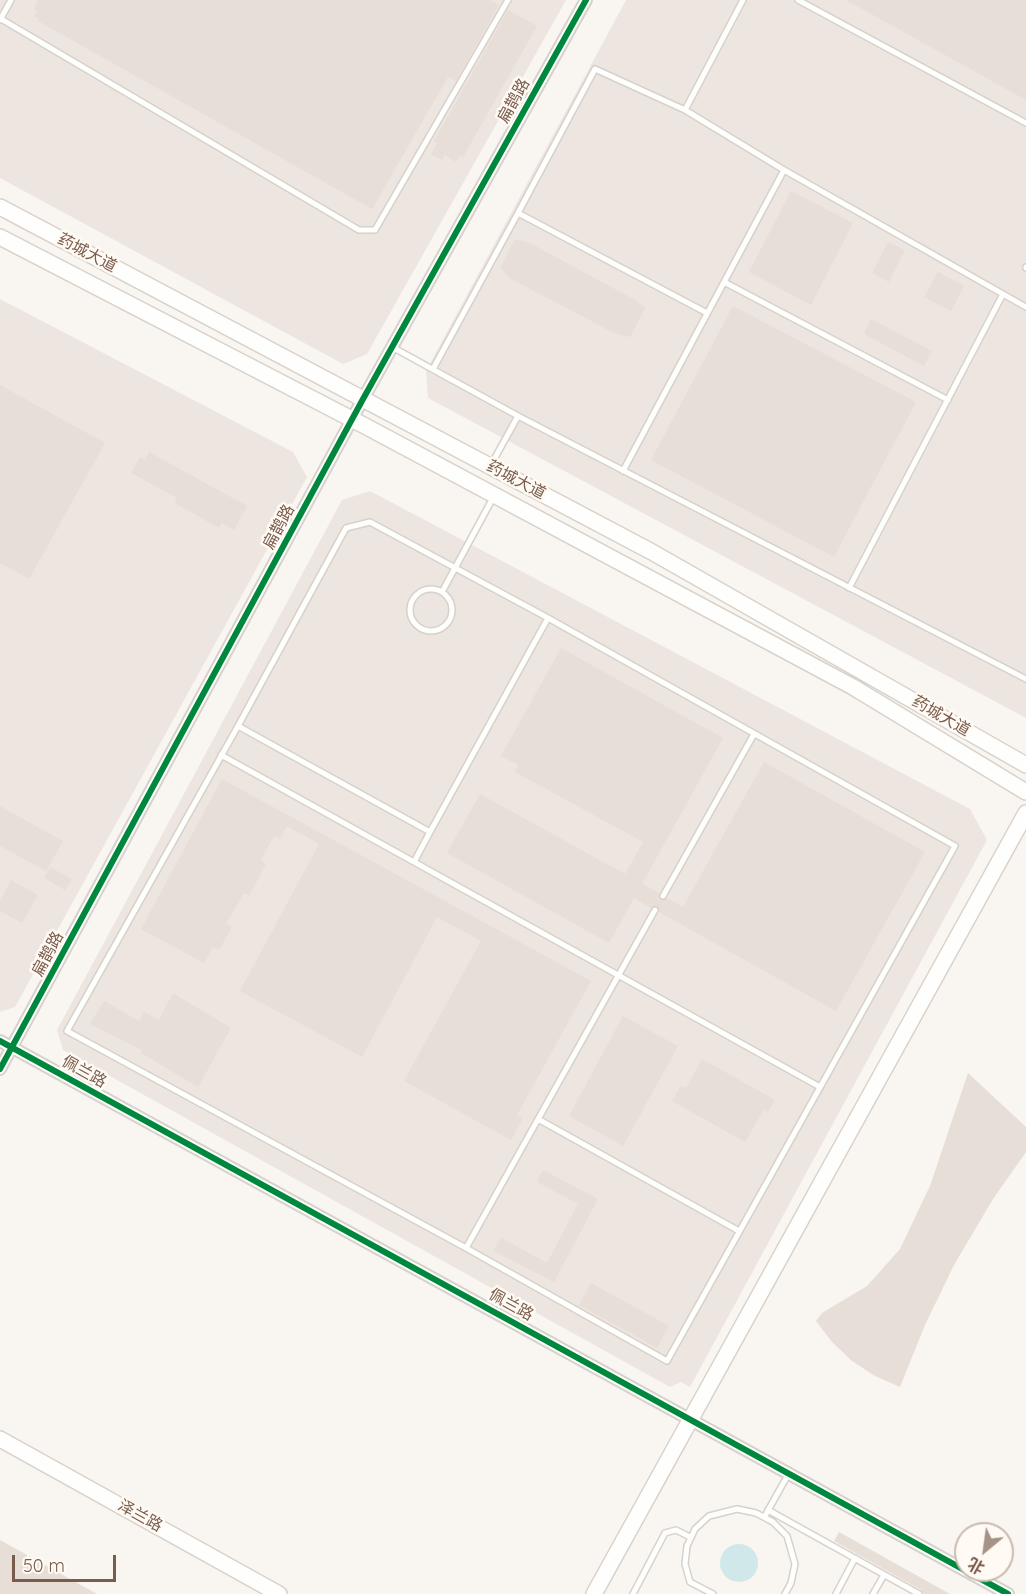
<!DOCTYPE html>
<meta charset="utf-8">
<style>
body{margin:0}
#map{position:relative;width:1026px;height:1594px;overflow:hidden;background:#f9f5f0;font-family:Quicksand,"Noto Sans SC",sans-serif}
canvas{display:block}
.north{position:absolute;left:954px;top:1522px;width:60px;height:60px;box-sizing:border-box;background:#fffaf3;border:2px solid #cabbb1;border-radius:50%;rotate:209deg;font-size:16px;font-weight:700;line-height:24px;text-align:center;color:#7a5c4d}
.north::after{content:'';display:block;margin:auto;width:21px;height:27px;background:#a69286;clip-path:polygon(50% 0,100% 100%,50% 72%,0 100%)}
.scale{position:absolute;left:12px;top:1555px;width:104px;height:27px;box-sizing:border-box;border:3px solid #7a5c4d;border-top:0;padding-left:8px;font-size:18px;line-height:21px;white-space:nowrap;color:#7a5c4d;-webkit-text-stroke:4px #fffaf3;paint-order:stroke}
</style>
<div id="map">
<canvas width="1026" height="1594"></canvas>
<div class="north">北</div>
<div class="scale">50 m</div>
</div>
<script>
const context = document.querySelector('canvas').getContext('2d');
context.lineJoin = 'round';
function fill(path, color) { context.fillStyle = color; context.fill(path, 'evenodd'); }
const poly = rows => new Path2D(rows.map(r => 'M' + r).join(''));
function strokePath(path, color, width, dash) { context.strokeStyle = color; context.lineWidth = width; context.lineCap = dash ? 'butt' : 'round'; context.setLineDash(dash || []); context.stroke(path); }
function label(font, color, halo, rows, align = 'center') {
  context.font = font + ' Quicksand,"Noto Sans SC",sans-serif'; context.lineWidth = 5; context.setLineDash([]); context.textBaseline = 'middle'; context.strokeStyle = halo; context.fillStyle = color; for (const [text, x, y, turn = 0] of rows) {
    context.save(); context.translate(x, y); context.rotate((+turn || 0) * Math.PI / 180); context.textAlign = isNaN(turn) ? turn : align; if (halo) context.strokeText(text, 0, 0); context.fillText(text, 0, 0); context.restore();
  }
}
fill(poly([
 [0,0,566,0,367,354,343,364,0,178],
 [626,0,1026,0,1026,718,428,398,426,371],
 [0,299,293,452,307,477,15,1007,0,1012],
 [370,491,970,809,987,840,690,1387,681,1382,670,1387,63,1050,57,1030,342,500]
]), '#ede5e0');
fill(poly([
 '720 1563a19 19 0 1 1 38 0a19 19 0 1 1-38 0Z'
]), '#d0e8ea');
fill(poly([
 [38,0,490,0,499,5,456,81,448,77,372,209,38,21,39,19,34,16,37,11,34,9],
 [846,0,1026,0,1026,100],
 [508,10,537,26,463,157,460,155,456,162,445,155,442,160,431,154,437,143,434,141],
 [791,191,853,223,811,305,749,272],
 [515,239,530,243,635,300,645,308,630,337,616,334,511,279,500,268],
 [888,242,905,250,889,282,872,273],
 [938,272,964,286,951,311,924,297],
 [733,306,916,402,834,557,651,460],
 [871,319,932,351,924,366,864,334],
 [0,385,105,443,29,579,0,563],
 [149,452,247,506,234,530,222,523,219,528,175,503,177,498,131,473,140,457,145,460],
 [561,648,723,738,642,884,659,893,660,900,667,898,683,907,764,762,925,852,836,1011,659,912,657,906,651,908,634,898,609,943,447,853,480,794,625,874,643,842,515,772,518,765,501,756],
 [222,779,591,981,517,1115,523,1118,511,1140,404,1081,481,941,437,917,362,1057,240,991,319,844,287,826,280,839,274,836,261,860,266,864,249,896,244,893,226,924,232,927,219,950,213,947,204,963,141,929],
 [0,806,63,841,46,871,0,846],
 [50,867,72,879,65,890,44,878],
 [11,880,38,895,22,923,0,911,0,901],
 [173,993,231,1028,198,1087,141,1053,142,1050,90,1024,104,1001,139,1021,144,1012,159,1020],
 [623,1016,678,1046,623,1146,569,1116],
 [702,1059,775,1100,768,1112,764,1109,745,1142,672,1101,681,1085,686,1088],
 [968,1073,1026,1127,1026,1152,993,1199,954,1265,925,1325,900,1387,875,1376,852,1361,832,1342,816,1321,822,1313,867,1286,900,1249,930,1186],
 [543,1170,598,1199,554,1282,494,1251,501,1238,547,1263,578,1204,537,1182],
 [591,1283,669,1326,657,1348,579,1305],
 [839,1532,950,1594,924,1594,921,1590,834,1541],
 [0,1540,97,1594,0,1594]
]), '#e6ded7');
const lane = poly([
 [798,0,1026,123],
 [1,19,359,230,375,230,508,0],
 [0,20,11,0],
 [685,110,743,0],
 [518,213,595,69,685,110,784,170],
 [1026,267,1026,268],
 [724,282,948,400],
 [392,347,518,416,491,465],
 [433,369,518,213,707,313],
 [518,416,1026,679],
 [623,471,784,170,1026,307],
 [370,522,548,618,430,832,238,726,346,528,370,522],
 [849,588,1003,294],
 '410 610a21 21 0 1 1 42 0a21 21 0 1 1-42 0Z',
 [442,592,494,496],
 [548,618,955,846,667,1361,466,1248,655,910],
 [238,726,67,1031,466,1248],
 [221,755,820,1087],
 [414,862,430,832],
 [663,896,754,734],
 [538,1119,739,1231],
 [768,1510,919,1594],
 [766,1514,789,1473],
 [633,1594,665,1533,676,1530,690,1537],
 [713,1594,690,1582,685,1564,687,1546,695,1529,709,1516,737,1509,756,1513,773,1522,787,1536,795,1564,791,1583,785,1594],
 [836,1594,855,1558],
 [873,1594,884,1575]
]);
const street = poly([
 [0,1041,1008,1594],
 [0,1069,363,399,586,0]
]);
const secondary = poly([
 [0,207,652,552,1026,765],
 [0,237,367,427,853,687,1026,792],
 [0,1439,279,1594],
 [594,1594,1026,813]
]);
strokePath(lane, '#d7d1cb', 8);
strokePath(street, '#d7d1cb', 14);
strokePath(secondary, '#d9d2cb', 18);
strokePath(lane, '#fefefd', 5);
strokePath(street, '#fefefd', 10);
strokePath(secondary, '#fefefd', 15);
strokePath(poly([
 [0,1041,1008,1594],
 [0,1069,363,399,586,0]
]), '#00873e', 6);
label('16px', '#7a5c4d', '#fffaf3', [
 ["扁鹊路",514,101,-61],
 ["药城大道",87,253,28],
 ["药城大道",516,480,28],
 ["扁鹊路",279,527,-62],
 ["药城大道",941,716,30],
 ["扁鹊路",48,954,-62],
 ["佩兰路",84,1072,29],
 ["佩兰路",511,1305,29],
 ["泽兰路",140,1516,29]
]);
</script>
